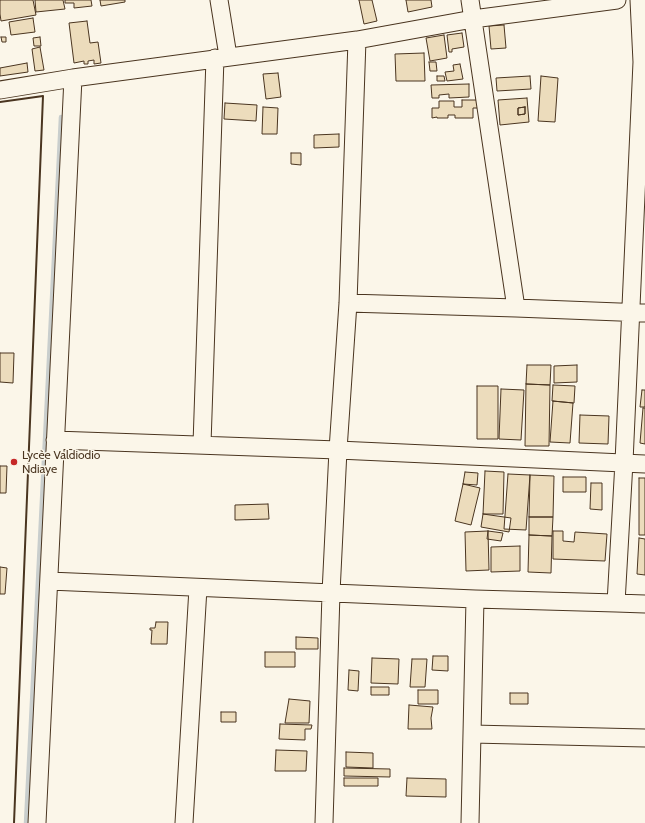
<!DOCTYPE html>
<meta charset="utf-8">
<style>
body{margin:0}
canvas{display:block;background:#fbf6e9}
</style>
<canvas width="645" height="823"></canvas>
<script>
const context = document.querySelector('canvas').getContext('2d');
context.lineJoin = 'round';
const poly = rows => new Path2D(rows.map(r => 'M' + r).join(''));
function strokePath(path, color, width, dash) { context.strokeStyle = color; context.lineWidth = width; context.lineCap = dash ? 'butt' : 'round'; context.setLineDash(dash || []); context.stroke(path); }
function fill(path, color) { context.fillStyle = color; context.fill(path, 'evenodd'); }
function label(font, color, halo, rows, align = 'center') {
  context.font = font + ' Cabin,sans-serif'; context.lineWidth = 3; context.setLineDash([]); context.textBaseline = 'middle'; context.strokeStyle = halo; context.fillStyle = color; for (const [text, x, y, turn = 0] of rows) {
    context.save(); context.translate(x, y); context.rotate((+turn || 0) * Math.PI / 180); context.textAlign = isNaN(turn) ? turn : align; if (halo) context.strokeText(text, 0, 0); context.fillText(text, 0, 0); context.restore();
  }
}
strokePath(poly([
 [26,823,61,117]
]), '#c9cecd', 4.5);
const building = poly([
 [0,0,33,0,36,15,1,21,0,14,0,0],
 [35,0,63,0,65,9,36,12,35,0],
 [65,0,91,0,92,6,74,8,74,3,65,3,65,0],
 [100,0,125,0,125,2,101,6,100,0],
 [359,0,372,0,377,21,364,24,359,0],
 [406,0,431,0,432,7,408,12,406,0],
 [33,18,35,32,11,35,9,22,33,18],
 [87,21,90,43,98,42,101,63,94,64,94,60,88,61,88,64,84,64,84,61,74,63,69,23,87,21],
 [504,25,506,48,491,49,489,26,504,25],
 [462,33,464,47,452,49,452,52,449,52,447,35,462,33],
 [444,35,447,58,430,61,426,38,444,35],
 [1,37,6,37,6,42,2,42,1,37],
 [40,37,41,46,34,46,33,38,40,37],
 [40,47,44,70,35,71,32,49,40,47],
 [424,53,425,81,396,81,395,54,424,53],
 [429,62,436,62,437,71,430,71,429,62],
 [27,63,28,72,0,76,0,68,27,63],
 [460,64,463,79,447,81,445,72,454,71,453,65,460,64],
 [278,73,281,97,266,99,263,74,278,73],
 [437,76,444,76,445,81,437,81,437,76],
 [530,76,531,89,497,91,496,78,530,76],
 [541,76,558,78,555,122,538,121,541,76],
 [469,84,469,97,449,98,449,94,439,95,439,98,432,98,431,85,469,84],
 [527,98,529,122,500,125,498,100,527,98],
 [525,107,525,114,518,115,518,108,525,107],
 [462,100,480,100,480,108,473,108,473,118,455,118,455,115,448,115,448,118,437,118,437,117,432,118,432,108,439,108,439,101,454,101,454,107,462,107,462,100],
 [225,103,257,105,256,121,224,119,225,103],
 [263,107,278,108,277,134,262,134,263,107],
 [525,107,525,114,518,115,518,108,525,107],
 [339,134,339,147,314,148,314,135,339,134],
 [291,153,301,153,301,165,291,164,291,153],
 [0,353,14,353,13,383,0,382,0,353],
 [527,365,551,365,550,385,526,384,527,365],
 [577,365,577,382,554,383,554,366,577,365],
 [526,384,550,385,549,446,525,446,526,384],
 [553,385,575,386,574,403,552,401,553,385],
 [477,386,498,386,498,439,477,439,477,386],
 [501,389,524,390,521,440,499,439,501,389],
 [642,390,645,390,645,407,640,407,642,390],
 [553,401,573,403,570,443,550,442,553,401],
 [643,408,645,408,645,444,640,443,643,408],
 [580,415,609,416,608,444,579,443,580,415],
 [0,466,7,466,6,493,0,493,0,466],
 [485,471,504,472,503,514,483,514,485,471],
 [465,472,478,473,477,485,463,484,465,472],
 [508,474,530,475,526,530,504,529,508,474],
 [530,475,554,476,553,517,529,517,530,475],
 [563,477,586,477,586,492,563,492,563,477],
 [639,478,645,478,645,535,639,535,639,478],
 [591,483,602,483,602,510,590,509,591,483],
 [463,484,480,488,471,525,455,521,463,484],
 [268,504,269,519,235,520,235,505,268,504],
 [483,514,511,518,509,532,481,527,483,514],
 [529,517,553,517,552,536,529,535,529,517],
 [488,531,489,570,466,571,465,532,488,531],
 [488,531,503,533,501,541,487,539,488,531],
 [553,531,563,531,563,541,574,542,575,532,607,534,605,561,553,559,553,531],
 [529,535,552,536,551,573,528,572,529,535],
 [639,538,645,539,645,575,637,574,639,538],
 [520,546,520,571,491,572,491,547,520,546],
 [0,567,7,568,5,594,0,594,0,567],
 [156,622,168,622,167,644,151,644,152,630,150,630,150,628,155,628,156,622],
 [296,637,318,638,318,649,296,649,296,637],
 [265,652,295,652,295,667,265,667,265,652],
 [433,656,448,656,448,671,432,670,433,656],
 [372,658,399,659,398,684,371,683,372,658],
 [412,659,427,659,425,687,410,687,412,659],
 [349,670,359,671,358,691,348,690,349,670],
 [371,687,389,687,389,695,371,695,371,687],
 [418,690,438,690,438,704,418,704,418,690],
 [510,693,528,693,528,704,510,704,510,693],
 [289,699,310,701,309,723,285,723,289,699],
 [409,705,433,707,431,718,432,729,408,729,409,705],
 [221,712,236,712,236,722,221,722,221,712],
 [280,724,312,725,311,729,305,729,305,740,279,739,280,724],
 [276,750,307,751,306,771,275,771,276,750],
 [346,752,373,753,373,768,346,767,346,752],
 [344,768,390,769,390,777,344,776,344,768],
 [344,778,378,778,378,786,344,786,344,778],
 [407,778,446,779,446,797,406,796,407,778]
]);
fill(building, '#ecdcbc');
strokePath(building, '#4a3520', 1);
const minor = poly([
 [219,0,228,56],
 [470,0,516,308],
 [0,90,73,78,357,40,473,19,617,0],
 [348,303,516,308,645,313],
 [55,440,338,450,645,464],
 [202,444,215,58],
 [49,581,475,599,616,603,645,604],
 [616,603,624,462,642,62,639,0],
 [472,734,645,738],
 [37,823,73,78],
 [184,823,198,588],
 [324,823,331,593,338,450,348,303,357,40],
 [470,823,475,599]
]);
strokePath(minor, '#4a3520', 19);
strokePath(minor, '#fbf6e9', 17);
strokePath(poly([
 [0,102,43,96,14,823]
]), '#4a3520', 2);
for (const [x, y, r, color] of [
 [14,462,4,"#c62828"]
]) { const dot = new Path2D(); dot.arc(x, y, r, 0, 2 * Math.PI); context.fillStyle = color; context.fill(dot); strokePath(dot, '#fbf6e9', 1.5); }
label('12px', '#4a3520', '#fbf6e9', [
 ["Lycèe Valdiodio",22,455],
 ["Ndiaye",22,469]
], 'left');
</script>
